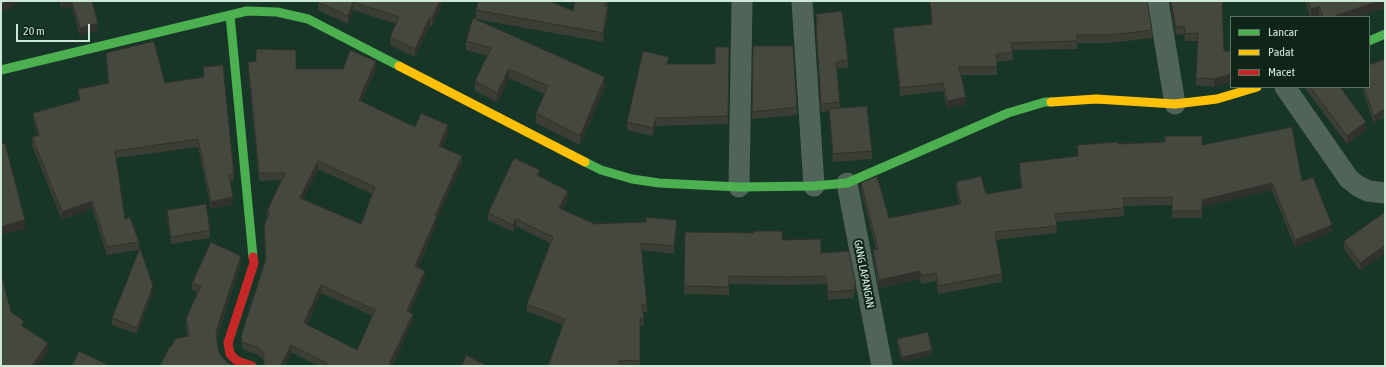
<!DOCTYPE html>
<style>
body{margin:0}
#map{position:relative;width:1386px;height:367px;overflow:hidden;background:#183627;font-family:"Asap Condensed",sans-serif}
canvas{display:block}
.frame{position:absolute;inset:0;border:2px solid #cee8d7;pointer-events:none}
.legend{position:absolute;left:1230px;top:16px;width:140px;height:72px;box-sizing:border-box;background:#0f2518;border:1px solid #5b7364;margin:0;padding:5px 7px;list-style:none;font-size:12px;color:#cee8d7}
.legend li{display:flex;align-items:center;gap:8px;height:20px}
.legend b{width:20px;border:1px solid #5b7364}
.scale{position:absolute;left:16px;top:24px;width:74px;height:18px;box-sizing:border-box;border:2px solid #cee8d7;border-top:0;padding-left:5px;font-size:12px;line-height:14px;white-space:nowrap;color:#cee8d7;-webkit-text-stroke:3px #0f2518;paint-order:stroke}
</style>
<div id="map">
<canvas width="1386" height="367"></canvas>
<div class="frame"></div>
<ul class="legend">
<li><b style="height:5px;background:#4caf50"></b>Lancar</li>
<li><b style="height:5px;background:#ffc107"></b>Padat</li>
<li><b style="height:5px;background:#c62828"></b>Macet</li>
</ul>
<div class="scale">20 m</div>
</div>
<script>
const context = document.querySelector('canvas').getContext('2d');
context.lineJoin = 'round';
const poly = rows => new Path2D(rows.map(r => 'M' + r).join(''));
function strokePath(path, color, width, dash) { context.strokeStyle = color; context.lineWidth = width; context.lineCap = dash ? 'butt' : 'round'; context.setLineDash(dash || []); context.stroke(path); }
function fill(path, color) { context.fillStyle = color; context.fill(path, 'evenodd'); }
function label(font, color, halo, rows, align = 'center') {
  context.font = font + ' "Asap Condensed",sans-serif'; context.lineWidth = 4; context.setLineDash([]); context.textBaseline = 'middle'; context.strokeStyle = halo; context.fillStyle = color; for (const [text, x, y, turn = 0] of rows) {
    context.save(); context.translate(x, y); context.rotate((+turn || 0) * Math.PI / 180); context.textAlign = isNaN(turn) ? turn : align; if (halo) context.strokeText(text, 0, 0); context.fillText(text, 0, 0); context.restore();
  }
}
strokePath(poly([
 [802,1,814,186],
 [1158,1,1175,104],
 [1285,87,1349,179,1358,186,1368,191,1385,193],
 [847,183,882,366],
 [739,187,742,1]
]), '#506459', 21);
strokePath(poly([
 [230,15,253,257],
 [1369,41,1385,34],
 [1,70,247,11,277,12,308,19,399,66],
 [585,162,601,170,632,179,659,183,739,187,814,186,847,183,1008,113,1045,102,1051,102]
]), '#4caf50', 9);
strokePath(poly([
 [399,66,585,162],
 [1051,102,1096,99,1175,104,1217,99,1257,87]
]), '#ffc107', 9);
strokePath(poly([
 [252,366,237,361,230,354,228,343,254,263,253,257]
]), '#c62828', 9);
fill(poly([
 [60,1,92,1,98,30,80,36,72,6,62,9],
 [317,1,443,1,432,26,430,25,415,57,390,45,390,37,396,24,353,10,348,24,318,10,318,1],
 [584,1,608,1,607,6,608,15,603,42,476,19,476,10,573,11],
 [930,1,1147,1,1152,30,1152,38,1110,43,1077,43,1077,49,1012,50,1013,60,997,62,997,75,961,75,966,105,947,109,943,91,900,96,893,36,893,28,932,24],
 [1170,1,1222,1,1214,87,1196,85,1198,41,1185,41,1184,34,1176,35],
 [1305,1,1385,1,1385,8,1358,17,1320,17,1319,15,1313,17,1310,17],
 [816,14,848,60,848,68,837,69,840,108,872,151,872,159,833,162,829,111,821,112,816,32],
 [473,18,605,87,580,145,536,123,536,113,545,94,509,78,497,102,475,91,475,81,487,56,466,50,466,41],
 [753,46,797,107,797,115,752,119],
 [729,47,728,124,656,126,653,136,627,130,627,122,669,64,715,64],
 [106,53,165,83,203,77,203,67,234,174,234,181,230,181,233,204,211,209,198,147,116,158,125,219,139,242,139,250,107,255,92,208,62,220,32,145,32,137,38,136,33,120,33,113,79,100,78,89,108,83,106,60],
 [1385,59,1385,123,1383,117,1374,124,1362,87,1369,87],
 [256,61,296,69,376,69,361,102,415,127,448,133,442,147,462,164,437,219,437,224,418,268,425,278,410,312,413,321,392,366,393,366,318,366,291,352,285,366,262,366,264,363,262,358,256,354,244,350,242,348,241,336,265,261,264,225,267,218,267,211,281,180,259,181,248,69,248,62],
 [318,169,372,194,361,224,303,199],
 [321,293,373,316,357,350,307,325],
 [1304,87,1340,87,1366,130,1347,144],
 [1118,144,1202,145,1302,181,1332,232,1295,247,1272,190,1202,207,1202,218,1172,218,1172,205,1124,206,1124,216,1056,222,1057,233,996,240,1002,274,1002,282,938,294,936,281,921,284,920,279,879,288,873,257,873,250,876,249,861,191,861,183,889,218,959,204,956,190,956,182,986,194,1021,188,1019,171,1019,163,1078,156,1077,145],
 [540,177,568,198,562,210,595,224,677,228,674,254,641,250,647,304,647,312,643,312,644,325,640,326,640,366,548,366,563,325,527,311,527,304,550,243,516,226,513,232,488,220,488,213],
 [167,210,210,230,210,238,171,244,167,217],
 [1385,212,1385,253,1360,271,1344,249,1344,241],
 [685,232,754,233,782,240,821,253,849,251,856,293,854,293,854,298,828,300,826,284,790,285,729,284,729,295,684,294],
 [241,263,217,338,218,349,221,356,228,363,171,347,187,336,186,325,186,318,198,292,192,290,192,283],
 [153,292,137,334,112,325,112,318],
 [897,339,932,355,902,362,897,344]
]), '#3b3e35');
fill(poly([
 [12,1,25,1,13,4,13,8,1,12,1,4],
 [62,1,72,1,72,6,62,9],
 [440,1,443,1,432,26,432,18],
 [1379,1,1385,1,1385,8,1358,17,1332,17],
 [353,2,353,10,348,24,348,16],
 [608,6,608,15,603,42,603,33],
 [1319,6,1319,15,1313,17,1311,17,1311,9],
 [430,17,430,25,415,57,415,49],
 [98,23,98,30,80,36,80,28],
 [376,61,376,69,359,108,359,100],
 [509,69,509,78,497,102,497,93],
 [1231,74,1231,82,1214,87,1214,79],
 [605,77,605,87,580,145,580,136],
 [966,97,966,105,947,109,947,101],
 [1383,110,1383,117,1374,124,1374,116],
 [656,118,656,126,653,136,653,128],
 [1366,122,1366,130,1347,144,1347,136],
 [448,125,448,133,439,153,439,146],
 [462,156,462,164,437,219,437,224,415,274,415,266,435,216],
 [318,161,318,169,300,205,300,198],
 [540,170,540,177,537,175],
 [1272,183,1272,190,1202,207,1202,200],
 [568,191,568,198,559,216,559,208],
 [233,197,233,204,211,209,211,202],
 [92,201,92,208,62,220,62,212],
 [516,219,516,226,513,232,513,225],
 [25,220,25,229,1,235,1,227],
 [677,220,677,228,674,254,674,246],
 [1332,225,1332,232,1295,247,1295,240],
 [1385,245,1385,253,1360,271,1360,263],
 [241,256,241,263,216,339,216,332],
 [425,271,425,278,407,318,407,311],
 [920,271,920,279,879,288,879,280],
 [321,285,321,293,304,331,304,323],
 [854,285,856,285,856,293,854,293],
 [153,286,153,292,137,334,137,328],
 [413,314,413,321,392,366,389,364],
 [48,343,48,351,38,366,32,366],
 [291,345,291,352,285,366,281,366],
 [932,350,932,355,902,362,902,357]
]), '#30322b');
const building = poly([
 [1,1,12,1,1,4,1,1],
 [72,1,92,1,98,23,80,28,72,1],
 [318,1,440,1,432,18,430,17,415,49,390,37,399,17,353,2,348,16,318,2,318,1],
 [478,1,549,1,573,11,575,1,606,1,605,6,608,6,603,33,476,10,478,1],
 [930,1,1147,1,1152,30,1110,35,1077,35,1077,41,1011,43,1013,52,997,54,997,67,959,67,966,97,947,101,943,83,900,88,893,28,932,24,930,1],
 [1171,1,1222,1,1224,51,1231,51,1231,74,1214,79,1196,78,1198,33,1185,34,1184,26,1176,27,1171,1],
 [1308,1,1379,1,1332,17,1323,17,1319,6,1311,9,1308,1],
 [842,11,848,60,836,62,840,102,821,104,816,24,818,24,816,14,842,11],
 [473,18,605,77,580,136,536,113,548,86,509,69,497,93,475,81,491,48,466,41,473,18],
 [154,41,165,83,204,77,203,67,223,65,234,174,229,174,233,197,211,202,198,139,115,151,125,219,130,217,139,242,107,247,92,201,62,212,32,137,39,135,33,113,80,100,78,89,109,83,106,53,154,41],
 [753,46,793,46,797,107,752,112,753,46],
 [715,47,729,47,728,116,656,118,653,128,627,122,643,51,669,57,667,64,715,64,715,47],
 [256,49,296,50,296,69,343,69,350,50,376,61,359,100,415,127,421,113,448,125,439,146,462,156,435,216,437,216,415,266,425,271,407,311,413,314,389,364,393,366,326,366,327,363,291,345,281,366,262,366,264,363,264,357,262,351,256,347,244,343,242,341,241,336,266,259,264,225,270,212,267,211,285,173,259,173,248,62,256,61,256,49],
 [318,161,375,187,361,224,300,198,318,161],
 [321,285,375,310,357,350,304,323,321,285],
 [1385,59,1385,115,1383,110,1374,116,1364,87,1369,87,1369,65,1385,59],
 [1310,87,1340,87,1366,122,1347,136,1310,87],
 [867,106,872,151,833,154,829,109,867,106],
 [1292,127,1302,181,1313,177,1332,225,1295,240,1272,183,1202,200,1202,211,1172,211,1172,197,1123,198,1124,208,1055,214,1057,226,995,232,1002,274,938,286,936,273,921,276,920,271,879,280,873,250,878,249,861,183,877,176,889,218,961,204,956,182,981,176,986,194,1022,188,1019,163,1078,156,1077,145,1118,142,1118,144,1165,142,1165,136,1202,136,1202,145,1292,127],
 [5,143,25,220,1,227,1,144,5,143],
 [514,158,540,170,537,175,568,191,559,208,595,224,646,222,646,217,677,220,674,246,641,243,647,304,642,305,644,318,640,318,640,361,620,360,618,366,548,366,565,319,527,304,553,237,516,219,513,225,488,213,514,158],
 [206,204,210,230,171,237,167,210,206,204],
 [1385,212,1385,245,1360,263,1344,241,1385,212],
 [754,231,782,231,782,240,821,239,821,253,849,251,856,285,854,285,854,290,828,292,826,276,790,277,729,276,729,287,684,286,685,232,754,233,754,231],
 [211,242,241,256,216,332,218,349,221,356,228,363,237,366,160,366,170,346,171,347,175,339,189,336,186,318,201,286,192,283,211,242],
 [140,248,153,286,137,328,112,318,140,248],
 [1,273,11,312,24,321,21,325,48,343,32,366,1,366,1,273],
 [928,332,932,350,902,357,897,339,928,332],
 [79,351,110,366,72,366,79,351],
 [466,355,487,366,462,366,466,355]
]);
fill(building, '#45483e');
strokePath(building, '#30322b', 1);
label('11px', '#cee8d7', '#0f2518', [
 ["GANG LAPANGAN",864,274,79]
]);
</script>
